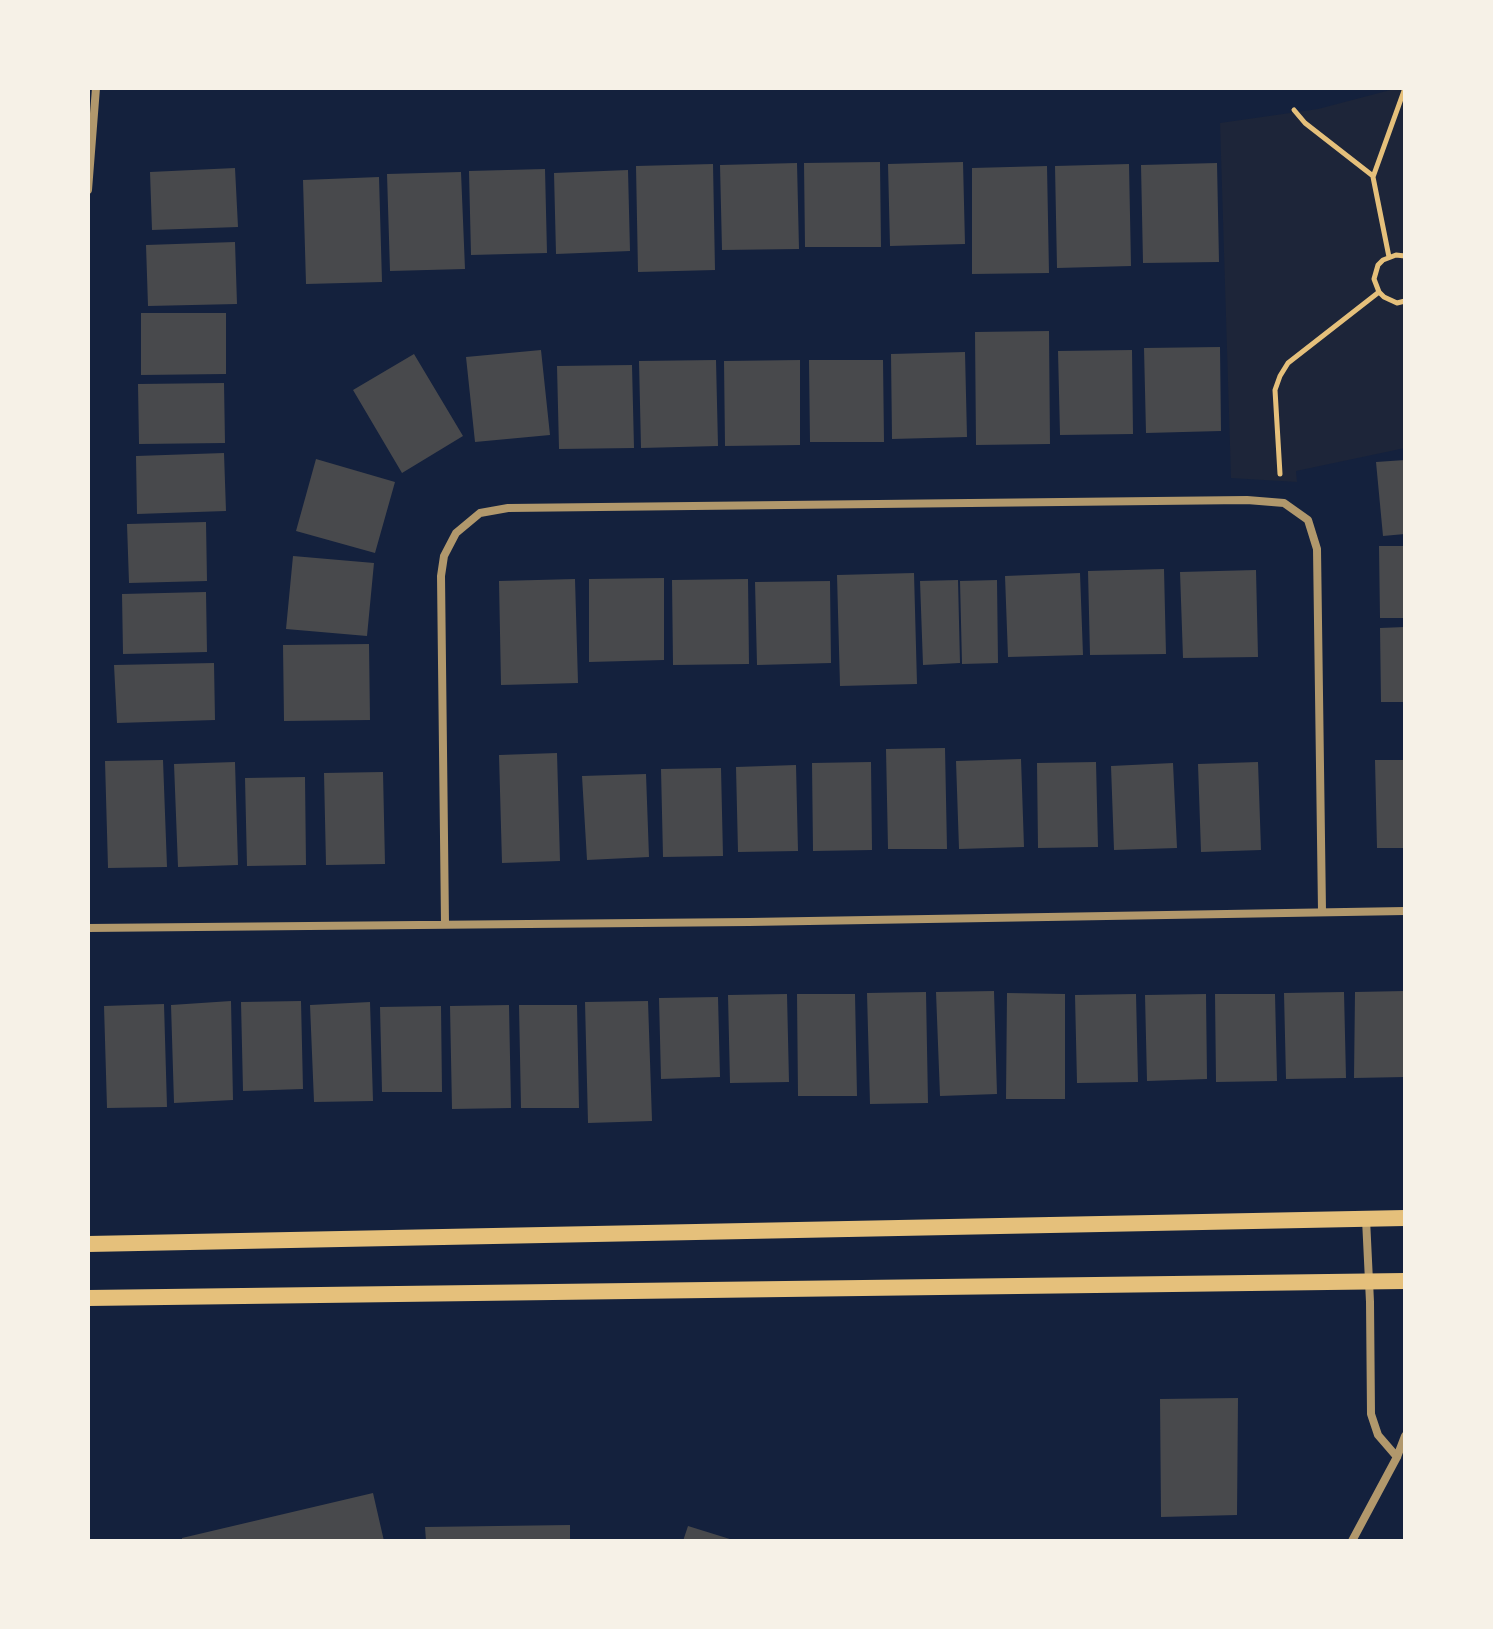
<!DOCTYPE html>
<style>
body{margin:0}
#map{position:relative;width:1493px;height:1629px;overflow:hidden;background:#14213d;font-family:"Source Sans 3",sans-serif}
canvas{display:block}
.frame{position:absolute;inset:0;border:90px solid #f6f1e7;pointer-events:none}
</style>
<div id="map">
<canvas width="1493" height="1629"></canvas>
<div class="frame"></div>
</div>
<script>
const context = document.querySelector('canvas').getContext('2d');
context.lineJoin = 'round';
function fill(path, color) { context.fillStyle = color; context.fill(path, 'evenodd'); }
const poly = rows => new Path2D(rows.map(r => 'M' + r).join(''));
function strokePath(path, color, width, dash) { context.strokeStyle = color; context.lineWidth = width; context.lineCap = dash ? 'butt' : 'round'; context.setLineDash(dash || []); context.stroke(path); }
fill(poly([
 [1398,88,1405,88,1405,448,1296,471,1297,482,1231,478,1220,123,1318,109]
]), '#1d2539');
fill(poly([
 [880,162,881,247,805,247,804,163],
 [963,162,965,244,890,246,888,164],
 [797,163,799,249,722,250,720,165],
 [1217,163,1219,262,1143,263,1141,165],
 [713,164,715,270,638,272,636,166],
 [1129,164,1131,266,1057,268,1055,166],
 [1047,166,1049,273,972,274,972,168],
 [235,168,238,227,152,230,150,172],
 [545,169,547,253,471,255,469,171],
 [628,170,630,251,556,254,554,173],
 [461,172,465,269,390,271,387,174],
 [379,177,382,282,306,284,303,180],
 [235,242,237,304,148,306,146,245],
 [141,313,226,313,226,374,141,375],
 [1049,331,1050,444,976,445,975,332],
 [1220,347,1221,431,1146,433,1144,348],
 [541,350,550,435,475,442,466,357],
 [1132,350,1133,434,1060,435,1058,351],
 [965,352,967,437,892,439,891,354],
 [414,354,463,436,402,473,353,390],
 [716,360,718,446,641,448,639,361],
 [800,360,800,445,725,446,724,361],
 [809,360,883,360,884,442,810,442],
 [632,365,634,448,559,449,557,366],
 [224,383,225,443,139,444,138,384],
 [224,453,226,511,137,514,136,456],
 [316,459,395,482,375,553,296,531],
 [1405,460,1405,534,1383,536,1376,462],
 [206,522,207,581,129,583,127,524],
 [1379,546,1405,546,1405,618,1380,618],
 [293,556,374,563,367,636,286,629],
 [1164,569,1166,654,1090,655,1088,571],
 [1256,570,1258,657,1183,658,1180,572],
 [914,573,917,684,840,686,837,575],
 [1080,573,1083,655,1008,657,1005,576],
 [664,578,664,660,589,662,589,579],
 [575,579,578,683,501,685,499,581],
 [748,579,749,664,673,665,672,580],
 [958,580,960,663,923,665,920,581],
 [997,580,998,663,962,664,960,581],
 [830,581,831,663,757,665,755,582],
 [206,592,207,652,123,654,122,594],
 [1405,627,1405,702,1381,702,1380,628],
 [369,644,370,720,284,721,283,645],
 [214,663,215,720,117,723,114,665],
 [945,748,947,849,888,849,886,749],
 [557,753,560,861,502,863,499,755],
 [1021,759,1024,847,959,849,956,761],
 [163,760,167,867,108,868,105,761],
 [1375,760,1405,760,1405,848,1377,848],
 [235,762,238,865,178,867,174,764],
 [871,762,872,850,813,851,812,763],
 [1096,762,1098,847,1038,848,1037,763],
 [1258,762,1261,850,1201,852,1198,764],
 [1173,763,1177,848,1114,850,1111,766],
 [796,765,798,851,738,852,736,767],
 [721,768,723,856,663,857,661,769],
 [383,772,385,864,326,865,324,773],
 [646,774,649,857,587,860,582,776],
 [305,777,306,865,247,866,245,778],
 [994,991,997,1094,940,1096,936,992],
 [1405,991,1405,1077,1354,1078,1355,992],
 [926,992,928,1103,870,1104,867,993],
 [1344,992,1346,1078,1286,1079,1284,993],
 [1007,993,1065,994,1065,1099,1006,1099],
 [787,994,789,1082,730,1083,728,995],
 [797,994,855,994,857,1096,798,1096],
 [1136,994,1138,1082,1077,1083,1075,995],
 [1206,994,1207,1079,1147,1081,1145,995],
 [1215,994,1275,994,1277,1081,1216,1082],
 [718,997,720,1077,661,1079,659,998],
 [231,1001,233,1100,174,1103,171,1005],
 [301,1001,303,1089,243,1091,241,1002],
 [648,1001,652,1121,588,1123,585,1002],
 [370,1002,373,1101,314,1102,310,1005],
 [164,1004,167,1107,107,1108,104,1006],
 [509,1005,511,1108,452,1109,450,1006],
 [519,1005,577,1005,579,1108,521,1108],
 [441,1006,442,1092,382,1092,380,1007],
 [1238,1398,1237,1515,1161,1517,1160,1399],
 [373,1493,384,1541,182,1541,182,1538],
 [570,1525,570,1541,426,1541,425,1527],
 [688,1526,733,1540,733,1541,683,1541]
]), '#48494c');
strokePath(poly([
 [1294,110,1305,123,1373,176],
 [1405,256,1396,255,1383,260,1378,265,1374,279,1379,292,1384,297,1397,303,1405,301],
 [1389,257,1373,177,1405,88],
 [1280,474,1275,390,1280,376,1288,363,1379,292]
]), '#e5c07b', 5);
strokePath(poly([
 [88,190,96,88],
 [445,924,441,576,444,556,456,533,480,513,508,508,1247,500,1284,503,1308,520,1317,549,1322,911],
 [88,928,749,922,1405,911],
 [1366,1219,1370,1302,1371,1414,1378,1435,1397,1457],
 [1352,1541,1397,1457,1405,1436]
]), '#b1986c', 8);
strokePath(poly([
 [88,1244,1405,1218],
 [88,1298,1405,1281]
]), '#e5c07b', 16);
</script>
